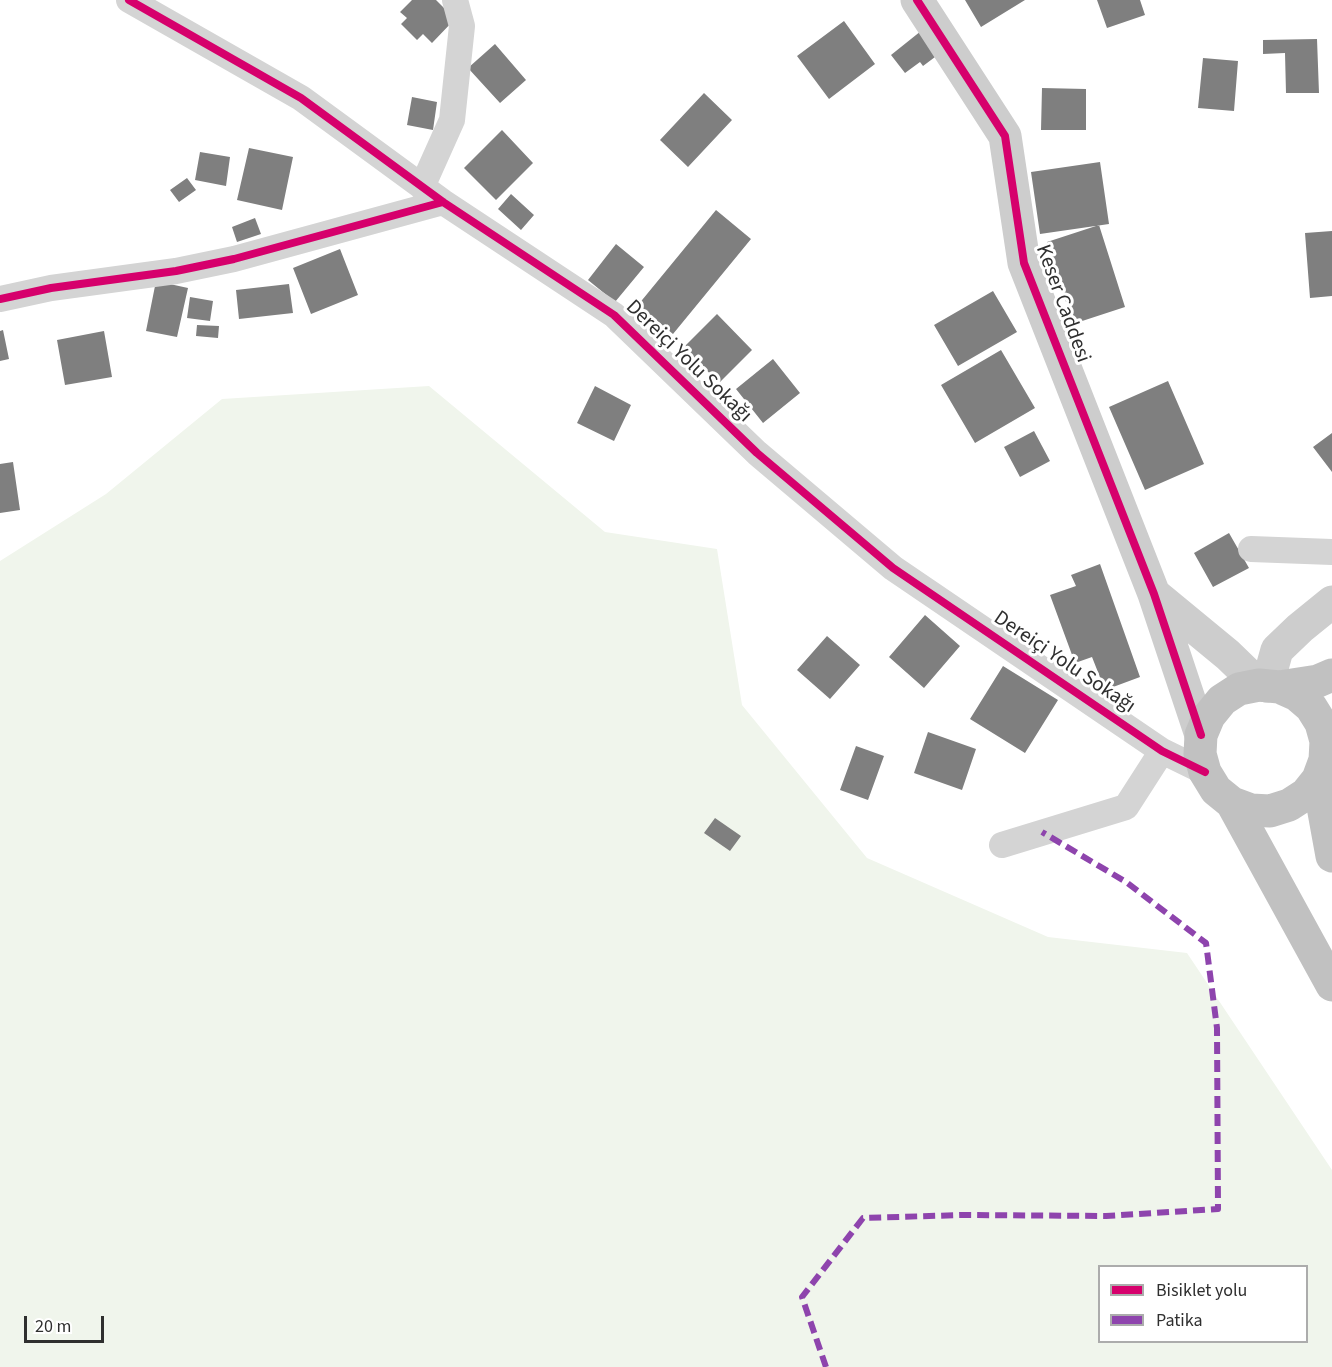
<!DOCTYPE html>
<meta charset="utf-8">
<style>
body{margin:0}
#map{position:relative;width:1332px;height:1367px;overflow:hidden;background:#fff;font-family:"Source Sans 3",sans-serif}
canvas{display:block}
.legend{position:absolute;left:1098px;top:1265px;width:210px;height:78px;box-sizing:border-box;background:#fff;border:2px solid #acacac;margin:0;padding:8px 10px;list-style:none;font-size:18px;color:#2f2f2f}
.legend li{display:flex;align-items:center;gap:12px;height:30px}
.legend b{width:30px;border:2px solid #acacac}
.scale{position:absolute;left:24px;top:1316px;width:80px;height:27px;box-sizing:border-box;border:3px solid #2f2f2f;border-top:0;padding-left:8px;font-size:18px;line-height:21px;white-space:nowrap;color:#2f2f2f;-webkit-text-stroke:4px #fff;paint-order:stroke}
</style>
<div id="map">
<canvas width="1332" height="1367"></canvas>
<ul class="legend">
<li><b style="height:8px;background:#d6006c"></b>Bisiklet yolu</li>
<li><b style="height:8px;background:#8e44ad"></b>Patika</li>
</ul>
<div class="scale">20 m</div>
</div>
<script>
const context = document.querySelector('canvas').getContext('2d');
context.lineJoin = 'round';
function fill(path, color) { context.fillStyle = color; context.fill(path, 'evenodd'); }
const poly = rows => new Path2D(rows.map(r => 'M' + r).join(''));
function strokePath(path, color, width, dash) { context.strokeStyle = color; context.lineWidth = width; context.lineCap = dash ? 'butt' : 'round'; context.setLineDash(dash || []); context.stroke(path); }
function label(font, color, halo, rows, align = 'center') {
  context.font = font + ' "Source Sans 3",sans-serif'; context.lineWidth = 6; context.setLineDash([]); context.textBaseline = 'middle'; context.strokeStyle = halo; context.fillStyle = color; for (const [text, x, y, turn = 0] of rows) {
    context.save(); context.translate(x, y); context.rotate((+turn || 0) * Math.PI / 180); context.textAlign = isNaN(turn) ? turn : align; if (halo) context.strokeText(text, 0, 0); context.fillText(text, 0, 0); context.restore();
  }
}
fill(poly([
 [429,386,605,532,717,549,742,705,867,858,1048,937,1187,953,1332,1170,1332,1367,0,1367,0,561,106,494,222,399],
 [1100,1266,1306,1266,1306,1342,1100,1342]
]), '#f0f5ec');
fill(poly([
 [412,0,436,0,455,19,432,43,423,34,417,40,401,24,407,18,400,12],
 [965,0,1025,0,981,27],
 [1097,0,1140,0,1145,15,1107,28],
 [844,21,875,64,829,99,797,56],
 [921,31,939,54,923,66,920,62,905,73,891,55],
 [1317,39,1319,93,1286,93,1285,53,1263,54,1263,40],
 [495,44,526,80,500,103,468,68],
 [1203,58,1238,61,1234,111,1198,108],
 [1042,88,1086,89,1086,130,1041,130],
 [704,93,732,120,688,167,660,140],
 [412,97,437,102,433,130,407,125],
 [502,130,533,163,496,200,464,168],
 [249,148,293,157,282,210,237,200],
 [200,152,230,157,226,186,195,180],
 [1100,162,1109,224,1040,234,1031,172],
 [187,178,196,190,179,202,170,190],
 [511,194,534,215,521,230,498,209],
 [716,210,751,239,673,334,638,305],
 [255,218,261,234,237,242,232,227],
 [1099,225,1125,307,1073,324,1047,242],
 [1332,231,1332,296,1310,298,1305,233],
 [616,244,644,267,615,302,588,280],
 [340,249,358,295,311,314,293,268],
 [156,281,188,288,177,337,146,331],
 [289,284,293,313,239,319,236,290],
 [993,291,1017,332,958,366,934,325],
 [190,297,213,301,210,321,187,318],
 [717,314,752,350,719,383,684,347],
 [197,325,219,326,218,338,196,336],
 [3,330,9,359,0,361,0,331],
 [104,331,112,377,65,385,57,340],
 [1001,350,1035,408,975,443,941,385],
 [773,359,800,393,763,423,736,389],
 [1168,381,1204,464,1145,490,1109,407],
 [595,386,631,405,614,441,577,423],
 [1034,431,1050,461,1020,477,1004,447],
 [1332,433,1332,472,1313,447],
 [13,462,20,510,0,513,0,464],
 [1229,533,1249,568,1213,587,1194,553],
 [1100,564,1140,677,1105,690,1092,657,1075,663,1050,595,1076,586,1071,575],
 [925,615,960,646,924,688,889,657],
 [827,636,860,665,830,699,797,670],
 [1003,666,1058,700,1025,753,970,719],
 [928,732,976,749,962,790,914,773],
 [856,746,884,756,868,800,840,790],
 [715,818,741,836,730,851,704,833]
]), '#7f7f7f');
strokePath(poly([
 [129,0,301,98,443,202,614,315,757,453,893,568,1162,751,1205,772],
 [422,187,452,120,462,26,455,0],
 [0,299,51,288,176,271,234,259,443,202],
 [1251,549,1332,552],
 [1002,845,1126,807,1162,751]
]), '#d4d4d4', 26);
strokePath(poly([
 [917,0,1005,136,1024,263,1154,594,1201,735],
 [1154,594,1228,655,1259,685],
 [1267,686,1277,650,1300,628,1332,602]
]), '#cdcdcd', 33);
strokePath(poly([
 [1279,687,1297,695,1311,707,1321,723,1326,741,1325,760,1318,779,1306,794,1289,805,1270,811,1251,810,1232,803,1216,790,1205,772,1200,754,1201,735,1209,716,1222,700,1239,689,1259,685,1279,687,1318,681,1332,675],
 [1318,779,1332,856],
 [1232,803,1332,985]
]), '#c1c1c1', 33);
strokePath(poly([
 [826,1367,802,1297,863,1218,963,1215,1106,1216,1218,1209,1217,1028,1206,943,1126,882,1042,832]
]), '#8e44ad', 6, [12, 6]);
strokePath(poly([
 [129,0,301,98,443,202,614,315,757,453,893,568,1162,751,1205,772],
 [917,0,1005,136,1024,263,1154,594,1201,735],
 [0,299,51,288,176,271,234,259,443,202]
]), '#d6006c', 8);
label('21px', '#2f2f2f', '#fff', [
 ["Keser Caddesi",1062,304,70],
 ["Dereiçi Yolu Sokağı",688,362,44],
 ["Dereiçi Yolu Sokağı",1064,663,34]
]);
</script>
